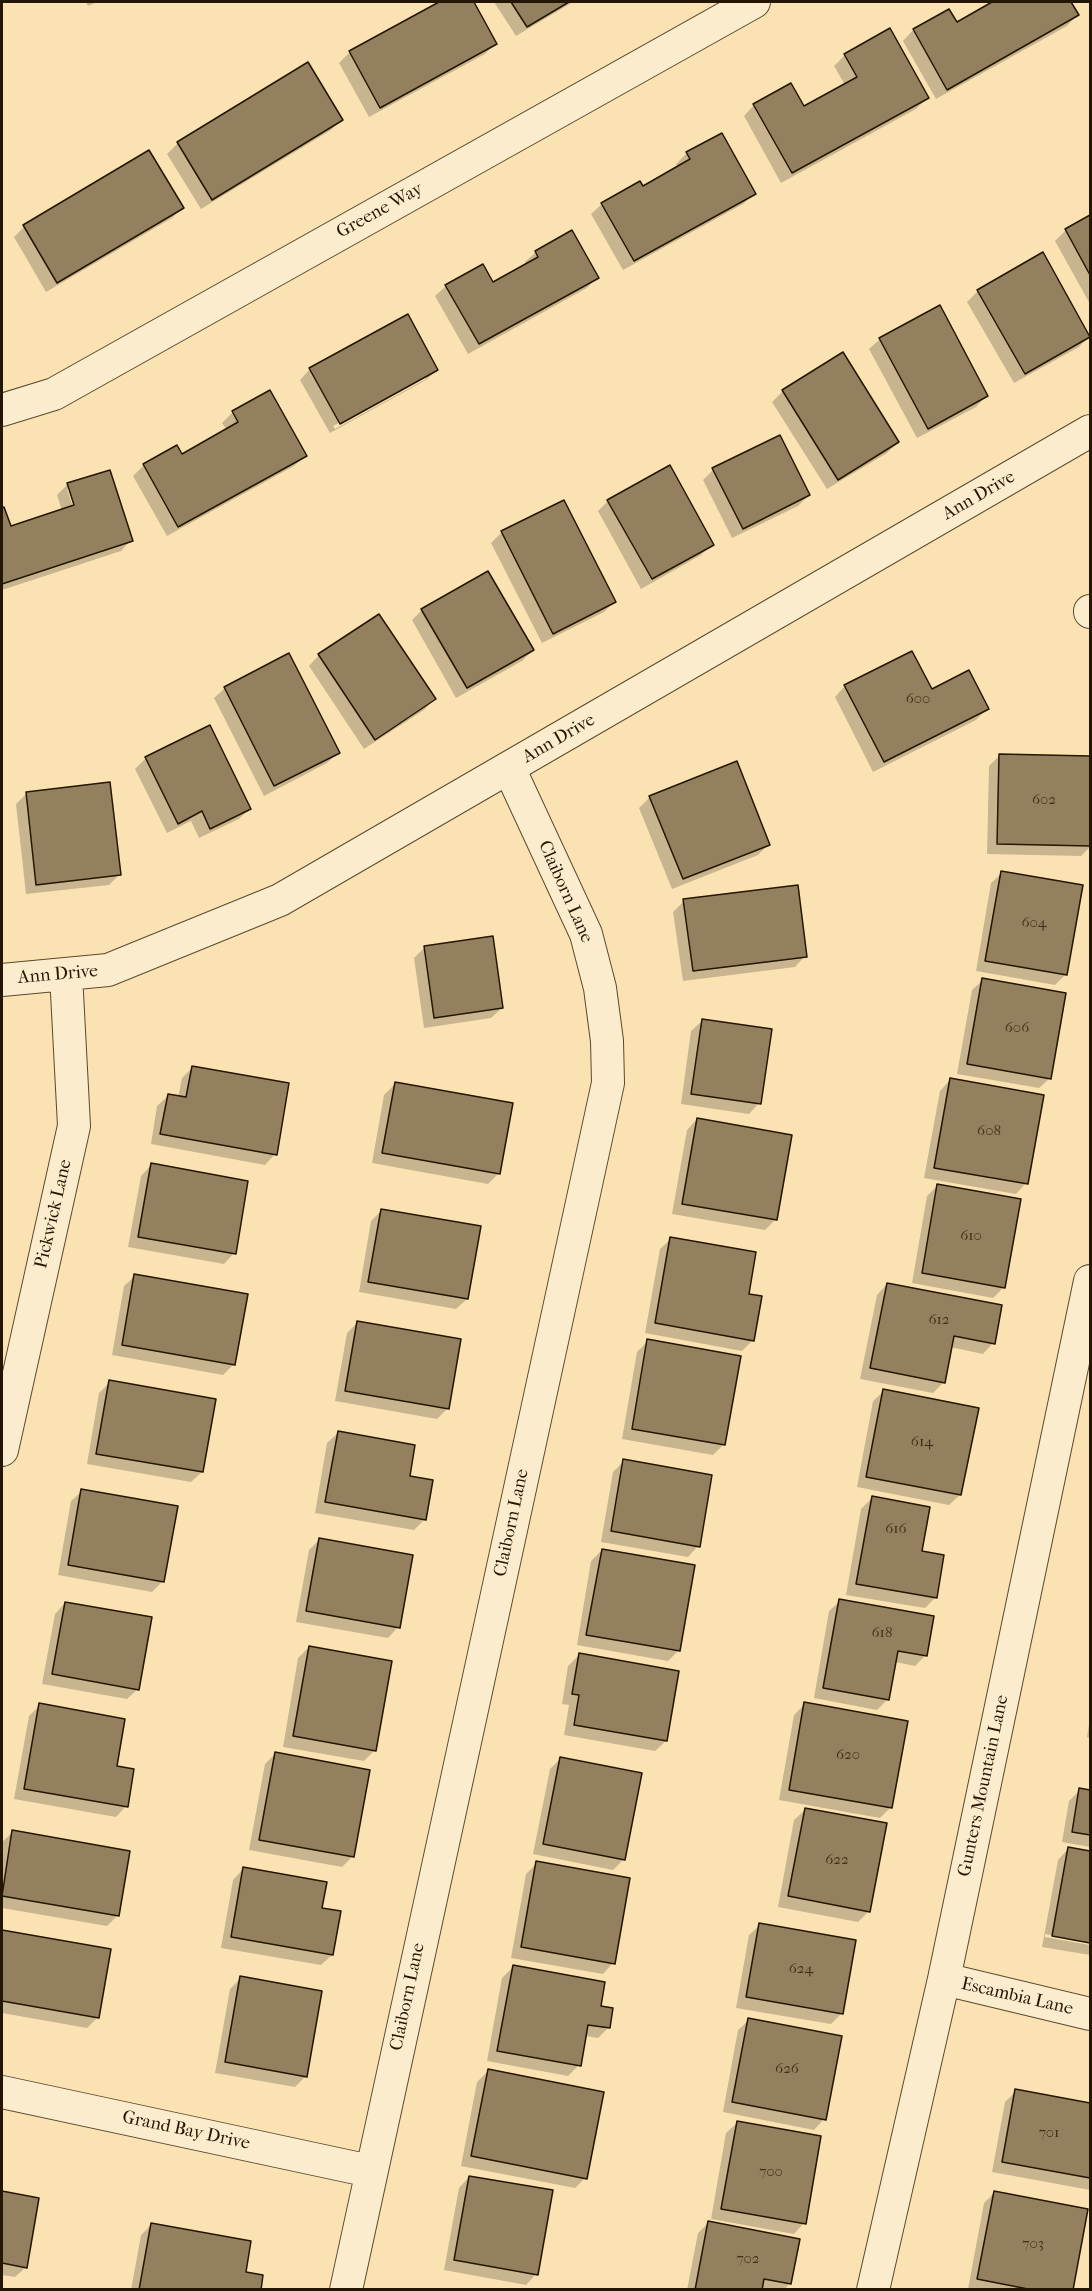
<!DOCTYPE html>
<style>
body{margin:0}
#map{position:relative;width:1092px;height:2291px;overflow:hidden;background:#fbe2b3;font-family:"IM FELL French Canon",serif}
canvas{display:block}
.frame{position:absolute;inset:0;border:3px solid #251602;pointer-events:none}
</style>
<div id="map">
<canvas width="1092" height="2291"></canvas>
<div class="frame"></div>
</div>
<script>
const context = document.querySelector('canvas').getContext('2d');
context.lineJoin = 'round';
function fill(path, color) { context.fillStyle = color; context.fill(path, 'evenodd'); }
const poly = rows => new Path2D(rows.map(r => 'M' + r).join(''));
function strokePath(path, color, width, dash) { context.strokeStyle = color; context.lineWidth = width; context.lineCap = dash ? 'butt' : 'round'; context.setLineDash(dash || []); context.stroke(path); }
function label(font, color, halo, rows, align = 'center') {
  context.font = font + ' "IM FELL French Canon",serif'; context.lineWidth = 4.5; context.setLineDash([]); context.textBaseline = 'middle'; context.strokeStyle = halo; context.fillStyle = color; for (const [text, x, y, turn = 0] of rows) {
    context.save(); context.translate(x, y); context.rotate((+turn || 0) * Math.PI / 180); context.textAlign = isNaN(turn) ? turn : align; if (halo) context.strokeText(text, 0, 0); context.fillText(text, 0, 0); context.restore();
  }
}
fill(poly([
 [86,2,97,2,88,6],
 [442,2,472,2,495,44,485,54,369,117,339,63,350,52],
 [494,2,573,2,516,36],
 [995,2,1070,2,1077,15,1067,26,936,99,903,41,913,30,949,11,956,24],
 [845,55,927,98,916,109,781,183,744,116,754,105,803,108,845,85,834,66],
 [308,64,341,120,331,130,201,209,167,154,178,143],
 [687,153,754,194,743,204,623,270,591,214,602,204,642,188,678,168,676,164],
 [182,208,172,218,46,292,14,237,24,227],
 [1090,217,1090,304,1055,241,1066,230],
 [536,252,597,277,587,288,468,354,435,296,446,286,493,284,526,265,525,262],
 [1042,254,1089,336,1079,347,1014,383,967,302,978,291],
 [880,339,986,396,976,407,917,438,869,349],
 [310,369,437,370,426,380,330,433,300,380],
 [426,375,426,379,335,429,333,426],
 [783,391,898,442,887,453,827,489,772,402],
 [233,412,305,456,294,466,167,536,133,476,144,465,176,447,182,456,227,430,222,423],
 [713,470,809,495,798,506,732,538,703,480],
 [68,484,131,540,121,551,2,590,2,510,3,509,10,528,62,511,57,495],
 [67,489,70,489,78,512,75,513],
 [608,501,712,544,701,555,641,589,598,511],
 [563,502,615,601,604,612,542,643,491,543,501,533],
 [422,610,533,650,522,661,456,698,412,620],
 [319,655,434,699,424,710,364,749,309,666],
 [845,686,931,691,987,709,976,720,873,772,835,697],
 [225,688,338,753,327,763,264,796,214,698],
 [1000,755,1090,758,1090,847,1081,856,987,854,989,766],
 [146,758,249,809,239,819,199,838,191,821,167,833,135,769],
 [26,794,120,874,109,885,26,894,16,804],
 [650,797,769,844,758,855,672,889,639,808],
 [1002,873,1066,974,1055,985,976,971,991,883],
 [684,901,805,956,795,967,683,981,673,912],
 [424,948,502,1008,491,1018,424,1028,414,958],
 [983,980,1050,1078,1039,1088,957,1074,972,990],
 [702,1021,759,1103,749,1114,681,1104,691,1031],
 [192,1068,275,1154,265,1165,151,1144,157,1106,168,1096,178,1098,182,1078],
 [950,1080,1026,1183,1016,1194,924,1178,940,1091],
 [395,1084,499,1173,488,1184,372,1163,384,1095],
 [697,1119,790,1136,775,1220,765,1230,672,1214,687,1130],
 [151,1165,234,1253,224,1264,128,1247,141,1176],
 [938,1185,1004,1287,993,1298,912,1283,927,1196],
 [382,1210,467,1299,456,1309,359,1292,371,1221],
 [671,1239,747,1295,753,1340,742,1351,645,1333,660,1249],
 [135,1276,234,1364,223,1375,112,1355,124,1286],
 [887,1284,993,1343,983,1354,950,1347,944,1382,933,1393,860,1379,877,1295],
 [357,1323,459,1341,447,1409,437,1419,335,1401,347,1333],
 [648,1341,724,1444,713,1455,622,1439,637,1352],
 [110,1382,202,1472,191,1482,87,1464,99,1393],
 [884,1391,960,1495,949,1505,857,1487,873,1401],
 [338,1433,408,1477,424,1520,414,1530,315,1513,327,1443],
 [624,1461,698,1546,688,1557,601,1542,613,1472],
 [82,1491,163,1581,152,1592,58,1575,71,1501],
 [872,1498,920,1552,942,1556,935,1598,925,1608,846,1595,861,1509],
 [319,1540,398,1627,388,1638,296,1622,309,1550],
 [602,1550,679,1650,668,1661,577,1645,591,1561],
 [840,1601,926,1655,915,1666,895,1662,888,1699,877,1710,814,1698,829,1611],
 [65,1603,138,1689,127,1699,42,1684,55,1614],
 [309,1647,375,1750,364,1761,283,1747,298,1658],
 [579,1655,666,1741,655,1751,564,1735,569,1705,562,1704,568,1666],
 [805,1704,891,1807,880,1818,779,1800,794,1715],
 [40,1705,115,1767,126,1806,116,1817,14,1799,29,1716],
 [1090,1718,1090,1738,1087,1737],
 [275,1754,352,1857,342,1867,249,1850,265,1764],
 [560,1759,624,1859,613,1870,533,1854,550,1769],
 [1080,1790,1090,1792,1090,1847,1062,1842,1069,1801],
 [805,1810,869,1911,858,1922,778,1907,794,1820],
 [13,1832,117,1916,107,1926,2,1908,2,1842],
 [1068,1849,1090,1853,1090,1942,1045,1934,1045,1937,1090,1945,1090,1955,1042,1947,1058,1860],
 [537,1863,613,1963,603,1974,511,1958,526,1874],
 [243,1869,332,1955,321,1965,221,1948,233,1880],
 [760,1925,841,2014,831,2024,736,2008,749,1935],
 [2,1931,110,1950,98,2017,87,2028,2,2013],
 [513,1967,599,2007,608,2028,598,2038,585,2036,579,2065,568,2076,487,2061,502,1978],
 [241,1978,306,2076,295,2087,215,2073,230,1989],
 [749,2020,824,2119,814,2130,723,2112,738,2030],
 [488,2071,585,2178,575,2188,461,2166,477,2082],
 [1016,2091,1090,2105,1090,2190,992,2172,1005,2102],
 [737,2123,804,2223,794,2234,711,2219,726,2133],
 [469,2177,536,2274,526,2285,444,2270,459,2188],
 [2,2192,38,2199,26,2267,15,2277,2,2275],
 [995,2192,1071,2290,968,2289,984,2203],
 [708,2223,790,2283,784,2290,687,2290,698,2233],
 [151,2225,244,2273,259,2290,131,2290,141,2235]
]), '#0003');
const building = poly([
 [439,2,474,2,497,44,380,108,349,51,439,2],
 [511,2,569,2,527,27,511,2],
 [992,2,1071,2,1079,15,947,90,913,29,949,9,957,22,992,2],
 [890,28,929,98,792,173,753,104,791,83,804,106,857,77,844,54,890,28],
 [308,62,343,120,212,200,177,142,308,62],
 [722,133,756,194,634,261,601,203,640,181,643,186,690,159,686,152,722,133],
 [149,150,184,208,57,283,23,225,149,150],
 [1090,215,1090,275,1065,229,1090,215],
 [572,230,599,278,479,344,445,285,483,264,493,282,538,257,535,251,572,230],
 [1043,252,1090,337,1025,374,977,290,1043,252],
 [940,305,988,396,928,429,879,338,940,305],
 [408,314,438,370,340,424,309,368,408,314],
 [843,352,899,442,838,480,782,390,843,352],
 [270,390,307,456,178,527,143,464,177,445,182,454,238,422,232,411,270,390],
 [780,435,810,495,743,529,712,468,780,435],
 [670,465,714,545,652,579,607,500,670,465],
 [110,470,133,541,2,584,2,508,4,507,11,526,74,505,67,483,110,470],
 [564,500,616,602,553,634,501,531,564,500],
 [488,571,534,650,467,688,421,609,488,571],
 [379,614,436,699,375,740,318,654,379,614],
 [912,651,932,689,969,670,989,709,884,762,844,685,912,651],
 [289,653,340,753,274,786,224,687,289,653],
 [210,725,251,809,210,829,202,811,178,824,145,757,210,725],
 [999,754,1090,756,1090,846,997,844,999,754],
 [737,761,770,845,683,879,649,796,737,761],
 [110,782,121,875,36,885,26,792,110,782],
 [1001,871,1083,885,1067,975,985,961,1001,871],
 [798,885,807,957,693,971,683,899,798,885],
 [493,936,503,1008,434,1018,424,946,493,936],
 [982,978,1066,993,1051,1079,967,1064,982,978],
 [702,1019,772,1029,761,1104,691,1094,702,1019],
 [192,1066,289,1083,277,1155,160,1134,168,1094,186,1097,192,1066],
 [950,1078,1044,1095,1028,1184,934,1168,950,1078],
 [395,1082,513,1103,500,1174,382,1153,395,1082],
 [697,1118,792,1135,777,1220,682,1204,697,1118],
 [151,1163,248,1181,236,1254,138,1237,151,1163],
 [937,1184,1021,1199,1005,1288,922,1273,937,1184],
 [381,1209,481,1226,468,1299,368,1282,381,1209],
 [670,1237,756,1252,749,1294,762,1296,754,1341,655,1323,670,1237],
 [134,1274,248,1294,235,1365,122,1345,134,1274],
 [887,1283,1002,1305,995,1344,954,1336,945,1383,870,1368,887,1283],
 [357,1321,461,1339,449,1409,345,1391,357,1321],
 [647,1339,741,1356,725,1445,632,1429,647,1339],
 [109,1380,216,1399,203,1472,96,1454,109,1380],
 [883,1389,979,1408,961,1495,866,1477,883,1389],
 [338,1431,415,1445,410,1476,433,1480,426,1520,325,1502,338,1431],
 [623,1459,712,1475,700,1547,611,1531,623,1459],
 [81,1489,178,1506,164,1582,68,1565,81,1489],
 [872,1496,930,1507,922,1551,944,1555,937,1598,856,1584,872,1496],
 [319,1538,413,1555,400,1628,306,1611,319,1538],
 [602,1549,695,1565,680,1651,586,1635,602,1549],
 [839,1599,934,1616,927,1656,898,1651,889,1700,823,1688,839,1599],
 [65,1602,152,1617,139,1690,52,1674,65,1602],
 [309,1646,392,1661,376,1751,293,1736,309,1646],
 [579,1653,679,1671,667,1741,574,1725,579,1695,572,1694,579,1653],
 [804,1702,908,1721,892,1808,789,1790,804,1702],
 [39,1703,125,1719,117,1766,134,1769,128,1807,24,1789,39,1703],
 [275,1752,370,1770,354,1857,259,1840,275,1752],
 [560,1757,642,1773,625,1860,543,1844,560,1757],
 [1079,1788,1090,1790,1090,1835,1072,1832,1079,1788],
 [805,1808,887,1823,870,1912,788,1896,805,1808],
 [12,1830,130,1851,119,1916,2,1896,12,1830],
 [1068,1847,1090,1851,1090,1943,1052,1936,1068,1847],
 [536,1861,630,1878,615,1964,521,1947,536,1861],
 [243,1867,327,1882,322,1908,341,1911,333,1955,231,1937,243,1867],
 [759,1923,856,1940,843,2014,746,1997,759,1923],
 [2,1930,111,1949,99,2018,2,2001,2,1930],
 [513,1965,605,1982,601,2006,613,2008,610,2028,588,2025,581,2066,497,2051,513,1965],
 [240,1976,322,1991,307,2077,225,2062,240,1976],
 [748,2018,842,2036,826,2120,732,2102,748,2018],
 [488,2069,604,2092,587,2179,471,2156,488,2069],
 [1015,2089,1090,2103,1090,2178,1002,2162,1015,2089],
 [737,2121,821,2136,806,2224,721,2209,737,2121],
 [469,2176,553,2190,538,2275,454,2260,469,2176],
 [2,2191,39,2198,27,2268,2,2263,2,2191],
 [994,2191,1088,2209,1073,2290,1033,2290,977,2279,994,2191],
 [708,2221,800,2239,791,2284,764,2279,762,2290,695,2290,708,2221],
 [151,2223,251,2241,246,2272,263,2275,261,2290,139,2290,151,2223]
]);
fill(building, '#94805e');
strokePath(building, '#251602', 1.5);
const minor = poly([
 [2,410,54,394,754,2],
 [1090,611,1090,612],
 [2,980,108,970,280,900,1090,431],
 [2,1450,74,1126,66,974],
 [944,1979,1090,2014],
 [2,2092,370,2171],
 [346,2290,608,1083,607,1041,600,988,586,934,509,768],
 [873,2290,944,1979,1090,1281]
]);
strokePath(minor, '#5a492e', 34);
strokePath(minor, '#fcecce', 32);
label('15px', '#413019', null, [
 ["600",918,699],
 ["602",1044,800],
 ["604",1034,923],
 ["606",1017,1028],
 ["608",989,1131],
 ["610",971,1236],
 ["612",939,1320],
 ["614",922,1442],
 ["616",896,1529],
 ["618",882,1633],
 ["620",848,1755],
 ["622",837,1860],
 ["624",801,1969],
 ["626",787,2069],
 ["701",1049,2133],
 ["700",771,2172],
 ["703",1033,2244],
 ["702",748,2259]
]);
label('18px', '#251602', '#fcecce', [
 ["Greene Way",380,211,-29],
 ["Ann Drive",979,496,-30],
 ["Ann Drive",559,739,-30],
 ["Claiborn Lane",565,892,66],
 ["Ann Drive",58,975,-5],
 ["Pickwick Lane",54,1214,-77],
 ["Claiborn Lane",512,1523,-78],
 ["Gunters Mountain Lane",984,1786,-78],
 ["Claiborn Lane",408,1997,-78],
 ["Escambia Lane",1017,1997,13],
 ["Grand Bay Drive",186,2131,12]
]);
</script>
